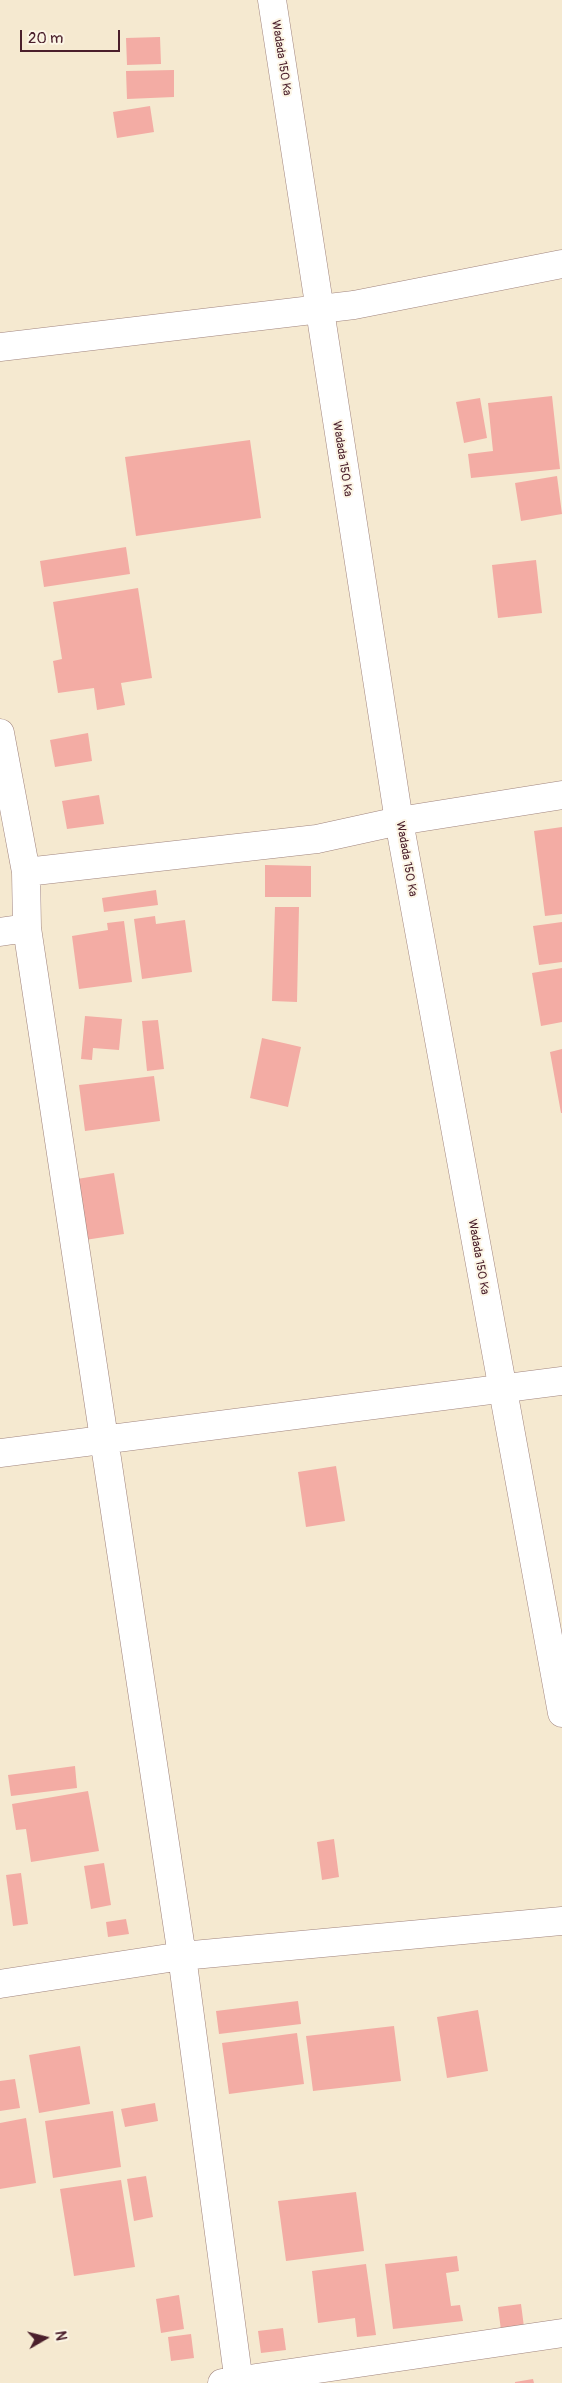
<!DOCTYPE html>
<style>
body{margin:0}
#map{position:relative;width:562px;height:2383px;overflow:hidden;background:#f5e9d0;font-family:Pangolin,sans-serif}
canvas{display:block}
.north{position:absolute;left:20px;top:2313px;width:50px;height:50px;-webkit-text-stroke:4px #fcf5e5;paint-order:stroke;rotate:82deg;font-size:14px;font-weight:700;line-height:20px;text-align:center;color:#4a1f2b}
.north::after{content:'';display:block;margin:auto;width:18px;height:22px;background:#4a1f2b;clip-path:polygon(50% 0,100% 100%,50% 72%,0 100%)}
.scale{position:absolute;left:20px;top:30px;width:100px;height:22px;box-sizing:border-box;border:2px solid #4a1f2b;border-top:0;padding-left:6px;font-size:15px;line-height:18px;white-space:nowrap;color:#4a1f2b;-webkit-text-stroke:4px #fcf5e5;paint-order:stroke}
</style>
<div id="map">
<canvas width="562" height="2383"></canvas>
<div class="north">N</div>
<div class="scale">20 m</div>
</div>
<script>
const context = document.querySelector('canvas').getContext('2d');
context.lineJoin = 'round';
function fill(path, color) { context.fillStyle = color; context.fill(path, 'evenodd'); }
const poly = rows => new Path2D(rows.map(r => 'M' + r).join(''));
function strokePath(path, color, width, dash) { context.strokeStyle = color; context.lineWidth = width; context.lineCap = dash ? 'butt' : 'round'; context.setLineDash(dash || []); context.stroke(path); }
function label(font, color, halo, rows, align = 'center') {
  context.font = font + ' Pangolin,sans-serif'; context.lineWidth = 4; context.setLineDash([]); context.textBaseline = 'middle'; context.strokeStyle = halo; context.fillStyle = color; for (const [text, x, y, turn = 0] of rows) {
    context.save(); context.translate(x, y); context.rotate((+turn || 0) * Math.PI / 180); context.textAlign = isNaN(turn) ? turn : align; if (halo) context.strokeText(text, 0, 0); context.fillText(text, 0, 0); context.restore();
  }
}
fill(poly([
 [160,37,161,64,127,65,126,38],
 [174,70,174,97,127,99,126,71],
 [150,106,154,132,117,138,113,112],
 [552,396,560,469,471,478,468,454,493,451,488,403],
 [480,398,487,438,464,443,456,402],
 [250,440,261,518,136,536,125,457],
 [557,476,562,514,521,521,515,483],
 [126,547,130,574,44,587,40,561],
 [536,560,542,613,498,618,492,565],
 [138,588,152,678,121,683,125,705,97,710,94,688,58,693,53,661,62,659,53,602],
 [88,733,92,761,55,767,50,740],
 [99,795,104,824,67,829,62,801],
 [562,827,562,914,545,916,534,831],
 [265,865,311,866,311,897,265,897],
 [156,890,158,905,104,912,102,898],
 [275,907,299,907,297,1002,272,1001],
 [155,916,156,924,185,920,192,972,142,979,134,919],
 [124,921,132,982,79,989,72,936,108,930,107,923],
 [562,922,562,962,539,965,533,926],
 [562,968,562,1022,541,1026,532,973],
 [85,1016,122,1019,119,1050,93,1048,92,1060,81,1059],
 [158,1020,164,1069,147,1071,142,1021],
 [262,1038,301,1047,288,1107,250,1098],
 [562,1049,562,1113,561,1113,550,1052],
 [154,1076,160,1121,85,1131,79,1085],
 [114,1173,124,1234,85,1240,77,1179],
 [336,1466,345,1521,306,1527,298,1472],
 [75,1766,77,1788,11,1796,8,1775],
 [88,1791,99,1851,31,1862,26,1829,16,1830,12,1804],
 [334,1839,339,1877,322,1880,317,1842],
 [104,1863,111,1905,91,1909,84,1866],
 [21,1873,28,1924,13,1926,6,1875],
 [126,1919,129,1934,108,1937,106,1922],
 [298,2001,301,2024,219,2034,216,2011],
 [478,2010,488,2071,447,2078,437,2017],
 [394,2026,401,2081,313,2091,306,2036],
 [297,2033,304,2084,229,2094,222,2043],
 [80,2046,90,2104,39,2113,29,2055],
 [15,2079,20,2108,0,2111,0,2081],
 [155,2103,158,2121,125,2127,121,2109],
 [113,2111,121,2167,53,2178,45,2121],
 [26,2118,36,2183,0,2189,0,2123],
 [146,2176,153,2217,134,2221,127,2179],
 [121,2180,135,2267,74,2276,60,2189],
 [356,2192,364,2251,286,2261,278,2201],
 [457,2256,459,2271,446,2273,451,2306,460,2305,463,2321,393,2329,385,2264],
 [366,2264,376,2335,357,2337,355,2318,318,2323,312,2271],
 [179,2295,184,2329,161,2333,156,2299],
 [521,2304,524,2327,501,2330,498,2307],
 [283,2328,286,2350,261,2353,258,2331],
 [191,2334,194,2358,171,2361,168,2337],
 [533,2379,534,2383,515,2383,515,2382]
]), '#f3aca4');
const street = poly([
 [0,347,354,305,562,264],
 [0,733,26,872,317,839,399,821,562,795],
 [26,872,27,928,182,1956,239,2383],
 [0,932,27,928],
 [0,1453,562,1381],
 [0,1984,182,1956,562,1921],
 [222,2383,562,2333]
]);
const secondary = poly([
 [272,0,399,821,562,1713]
]);
strokePath(street, '#a0847e', 29);
strokePath(secondary, '#a0847e', 29);
strokePath(street, '#fff', 28);
strokePath(secondary, '#fff', 28);
label('12px', '#4a1f2b', '#fcf5e5', [
 ["Wadada 150 Ka",281,58,81],
 ["Wadada 150 Ka",342,459,81],
 ["Wadada 150 Ka",406,859,80],
 ["Wadada 150 Ka",478,1257,80]
]);
</script>
